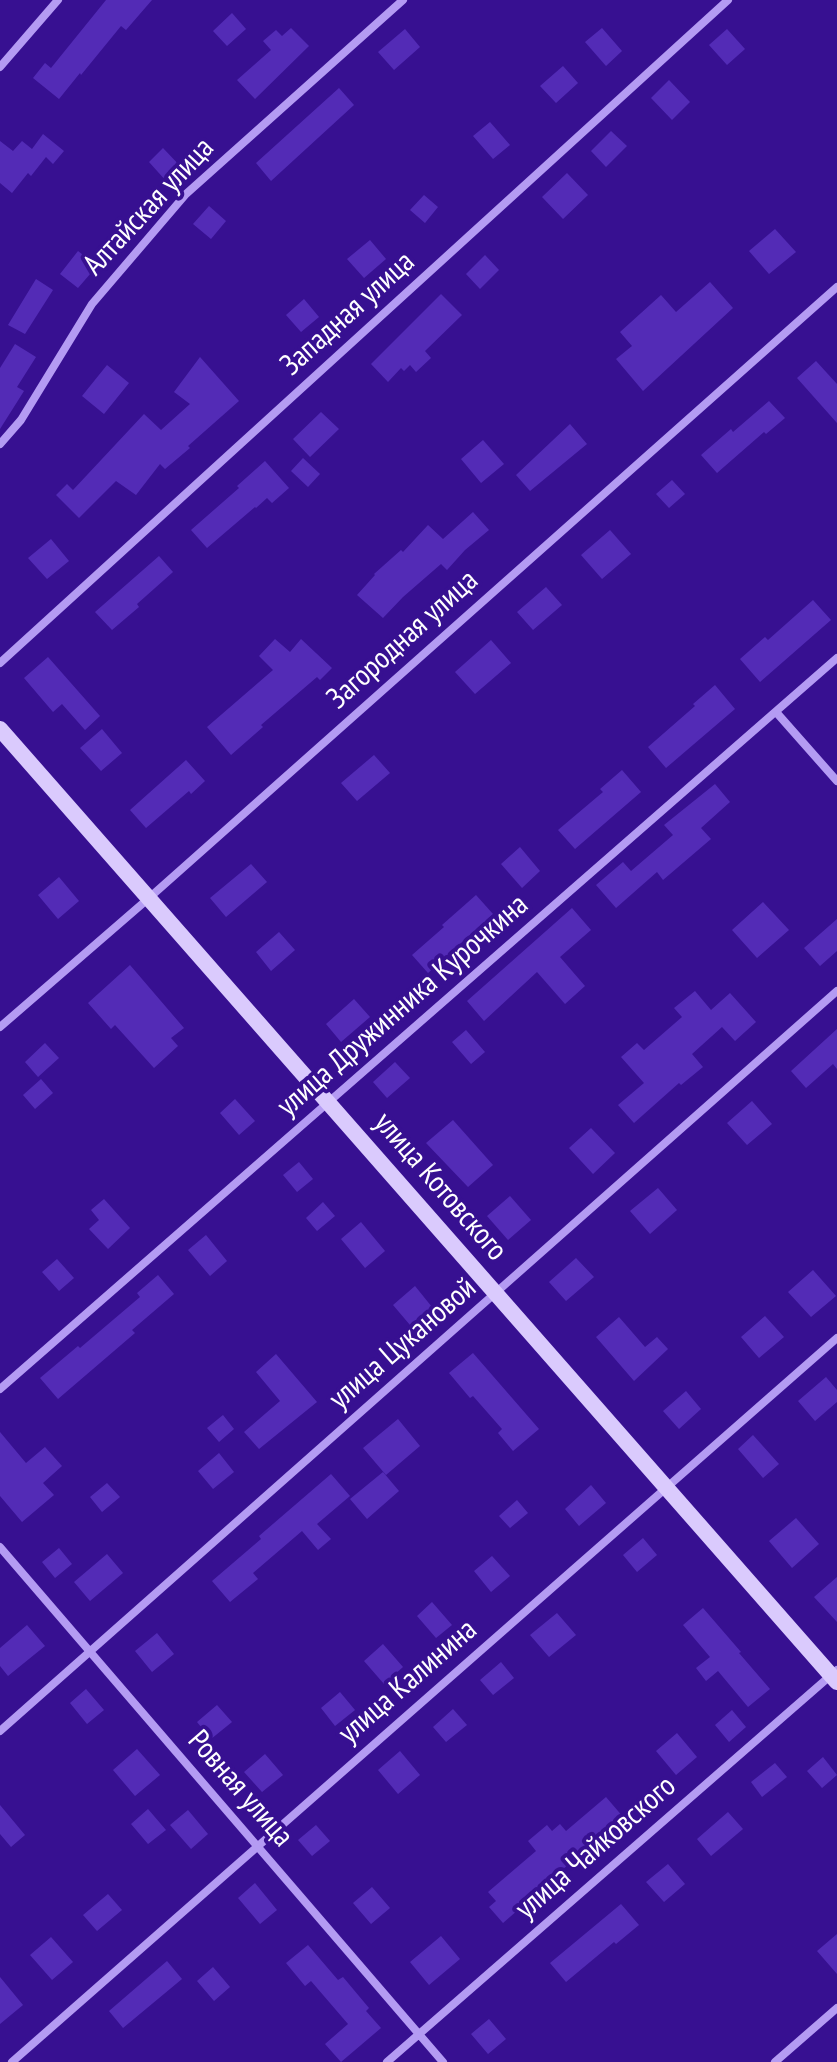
<!DOCTYPE html>
<meta charset="utf-8">
<style>
body{margin:0}
canvas{display:block;background:#371091}
</style>
<canvas width="837" height="2062"></canvas>
<script>
const context = document.querySelector('canvas').getContext('2d');
context.lineJoin = 'round';
function fill(path, color) { context.fillStyle = color; context.fill(path, 'evenodd'); }
const poly = rows => new Path2D(rows.map(r => 'M' + r).join(''));
function strokePath(path, color, width, dash) { context.strokeStyle = color; context.lineWidth = width; context.lineCap = dash ? 'butt' : 'round'; context.setLineDash(dash || []); context.stroke(path); }
function label(font, color, halo, rows, align = 'center') {
  context.font = font + ' "PT Sans Narrow",sans-serif'; context.lineWidth = 8; context.setLineDash([]); context.textBaseline = 'middle'; context.strokeStyle = halo; context.fillStyle = color; for (const [text, x, y, turn = 0] of rows) {
    context.save(); context.translate(x, y); context.rotate((+turn || 0) * Math.PI / 180); context.textAlign = isNaN(turn) ? turn : align; if (halo) context.strokeText(text, 0, 0); context.fillText(text, 0, 0); context.restore();
  }
}
fill(poly([
 [106,0,152,0,126,30,121,26,81,75,80,73,59,99,33,78,45,63,51,68],
 [232,13,246,29,227,46,213,31],
 [291,28,309,46,255,99,237,80,271,50,263,41,276,30,282,36],
 [602,28,622,51,606,66,585,42],
 [405,29,420,47,394,70,378,52],
 [727,29,745,49,727,65,709,45],
 [563,66,578,83,556,103,540,86],
 [669,80,690,102,672,120,651,98],
 [339,88,354,105,271,181,256,163],
 [490,122,510,145,493,159,473,136],
 [611,131,627,146,606,167,591,151],
 [43,134,64,151,53,164,46,157,31,176,28,173,12,193,0,183,0,141,13,151,22,141,32,149],
 [163,148,182,168,167,182,149,162],
 [567,173,588,195,563,219,542,197],
 [424,195,438,207,425,223,410,210],
 [209,206,226,221,211,239,193,224],
 [775,229,796,252,769,274,749,251],
 [370,240,386,259,364,278,347,259],
 [78,251,97,266,78,288,60,274],
 [485,255,499,270,480,289,466,274],
 [36,279,53,290,25,334,8,325],
 [710,282,733,308,643,391,616,359,632,346,620,332,661,295,676,312],
 [441,294,462,315,425,351,431,358,416,372,410,365,404,371,401,368,388,382,371,364],
 [304,299,319,317,301,332,286,315],
 [15,344,36,357,17,387,24,391,0,429,0,368],
 [200,357,239,401,188,446,190,448,165,469,160,464,136,495,116,481,79,518,56,495,67,484,73,490,144,414,161,430,190,404,174,392],
 [816,361,837,384,837,423,797,378],
 [107,365,129,383,104,414,82,396],
 [769,401,785,418,766,434,764,432,717,473,701,455,731,429,733,432],
 [321,412,339,429,310,457,293,439],
 [570,424,587,444,530,491,516,475],
 [483,440,504,464,481,483,461,459],
 [303,458,320,474,308,487,291,471],
 [265,461,289,488,272,503,267,498,256,508,255,507,207,548,191,530,239,488,237,486],
 [672,480,685,494,669,508,656,494],
 [473,512,489,530,465,550,447,570,441,564,403,597,383,618,357,595,375,575,374,574,401,550,403,552,428,525,443,539],
 [610,530,631,554,602,579,581,555],
 [51,539,69,561,47,579,28,558],
 [159,556,173,572,137,604,139,607,112,630,95,612],
 [546,587,562,605,533,630,517,612],
 [813,600,831,620,760,682,740,659,765,637,768,640],
 [275,639,290,652,301,639,332,668,320,680,317,677,261,725,263,727,231,755,207,727,273,670,259,656],
 [491,640,511,663,475,694,455,672],
 [48,657,100,716,85,730,62,704,53,712,24,678],
 [715,685,735,709,666,768,648,747,695,706,693,704],
 [102,729,122,753,101,771,80,748],
 [374,755,390,773,357,801,341,783],
 [186,760,205,781,191,794,189,791,146,828,130,810],
 [622,770,641,792,575,849,558,830,603,792,600,789],
 [715,784,730,802,701,828,711,839,663,880,657,872,616,908,596,885,623,862,631,871,673,835,664,825],
 [520,847,540,871,522,888,501,864],
 [251,864,267,882,226,917,210,898],
 [59,877,79,901,58,919,38,895],
 [476,895,493,914,428,973,412,955,444,927,442,925],
 [763,902,789,930,757,958,732,930],
 [572,908,591,930,560,957,585,986,565,1004,537,972,484,1021,467,1001],
 [837,919,837,951,820,966,804,948],
 [279,932,295,950,271,971,256,952],
 [130,965,184,1028,171,1038,178,1046,154,1068,115,1025,111,1029,88,1003],
 [695,991,711,1010,730,993,756,1022,735,1041,722,1027,692,1054,703,1067,681,1085,679,1083,634,1123,618,1105,644,1083,621,1057,637,1043,644,1050,682,1017,674,1008],
 [354,999,370,1017,341,1042,326,1024],
 [837,1029,837,1069,833,1064,806,1088,791,1071],
 [466,1030,485,1052,471,1064,452,1042],
 [45,1043,59,1058,38,1077,25,1062],
 [395,1062,410,1078,387,1098,373,1082],
 [41,1079,53,1093,35,1109,23,1095],
 [235,1099,255,1121,239,1135,220,1113],
 [752,1101,772,1124,747,1145,727,1123],
 [453,1120,493,1165,468,1187,426,1143],
 [591,1128,615,1153,593,1174,569,1148],
 [299,1162,313,1179,297,1192,283,1175],
 [658,1188,677,1210,650,1234,630,1211],
 [510,1196,531,1220,508,1240,487,1216],
 [104,1199,130,1228,108,1249,89,1229,99,1220,91,1210],
 [323,1202,335,1216,317,1231,306,1218],
 [361,1222,385,1251,365,1268,341,1239],
 [206,1235,227,1261,210,1276,188,1250],
 [576,1258,594,1277,566,1301,549,1282],
 [57,1259,74,1278,59,1291,42,1272],
 [813,1270,836,1296,811,1317,788,1292],
 [158,1275,174,1294,132,1330,135,1333,58,1399,40,1378,78,1346,80,1348,140,1297,137,1293],
 [415,1286,432,1307,410,1325,393,1305],
 [765,1316,784,1337,759,1358,741,1337],
 [619,1317,645,1347,657,1337,668,1349,634,1381,596,1337],
 [473,1353,539,1429,513,1451,498,1433,502,1429,473,1396,470,1398,449,1373],
 [276,1354,317,1402,259,1449,244,1432,280,1401,256,1372],
 [826,1377,837,1390,837,1402,815,1421,798,1401],
 [686,1391,701,1409,679,1429,663,1411],
 [223,1415,234,1429,219,1442,207,1428],
 [398,1419,420,1446,386,1475,363,1448],
 [0,1432,26,1463,45,1447,62,1466,43,1483,54,1495,22,1522,0,1496],
 [753,1435,779,1464,763,1478,738,1449],
 [219,1453,234,1472,213,1489,198,1471],
 [383,1472,399,1491,367,1519,350,1499],
 [331,1474,350,1496,317,1524,331,1539,318,1550,302,1531,253,1573,258,1579,230,1602,212,1581,261,1539,259,1536],
 [107,1483,120,1497,102,1512,90,1497],
 [591,1485,606,1503,579,1526,565,1509],
 [517,1500,528,1513,510,1528,499,1516],
 [796,1518,819,1544,792,1568,769,1541],
 [643,1538,657,1555,637,1572,623,1555],
 [59,1548,72,1564,55,1578,42,1562],
 [107,1554,123,1573,90,1601,74,1582],
 [492,1556,510,1576,491,1592,474,1571],
 [837,1577,837,1622,814,1597],
 [432,1602,452,1625,436,1638,417,1616],
 [703,1608,741,1652,739,1653,770,1689,748,1707,718,1671,706,1681,696,1668,710,1657,683,1625],
 [557,1613,576,1635,549,1657,530,1635],
 [27,1625,45,1646,8,1676,0,1666,0,1648],
 [157,1633,174,1654,152,1672,135,1651],
 [383,1644,403,1667,384,1684,364,1661],
 [501,1662,514,1678,493,1695,480,1680],
 [86,1689,104,1710,87,1724,70,1703],
 [340,1692,355,1710,335,1726,321,1708],
 [217,1705,232,1722,211,1739,197,1722],
 [453,1709,467,1725,446,1742,433,1727],
 [732,1710,746,1727,729,1742,715,1725],
 [677,1733,697,1757,676,1775,656,1751],
 [137,1749,160,1775,135,1796,113,1770],
 [400,1751,420,1775,398,1794,378,1770],
 [265,1754,283,1775,262,1792,244,1772],
 [823,1757,837,1775,822,1788,807,1771],
 [775,1763,787,1777,762,1797,751,1782],
 [606,1797,624,1818,532,1895,534,1896,503,1923,489,1907,496,1901,488,1892,536,1851,528,1841,547,1825,552,1831,560,1824,566,1831],
 [0,1805,25,1835,11,1847,0,1834],
 [148,1809,166,1830,148,1844,131,1824],
 [188,1810,208,1834,191,1849,170,1825],
 [728,1812,743,1829,711,1856,697,1839],
 [316,1825,330,1841,312,1856,298,1840],
 [668,1864,685,1884,664,1902,646,1882],
 [255,1883,277,1910,260,1924,238,1898],
 [372,1887,390,1908,371,1924,353,1903],
 [108,1894,122,1910,97,1931,83,1915],
 [621,1904,639,1925,616,1944,614,1942,566,1982,550,1963],
 [837,1934,837,1974,817,1951],
 [441,1936,460,1959,429,1985,410,1962],
 [51,1937,73,1962,52,1980,30,1955],
 [308,1945,338,1980,343,1977,369,2008,366,2011,381,2028,341,2062,325,2044,348,2024,311,1981,305,1986,286,1963],
 [167,1961,182,1979,123,2028,109,2011],
 [213,1967,230,1987,214,2001,197,1981],
 [0,1977,23,2005,0,2024],
 [489,2019,506,2039,488,2054,471,2034]
]), '#532bb6');
strokePath(poly([
 [0,67,58,0],
 [0,444,21,420,92,304,186,194,403,0],
 [0,663,728,0],
 [776,712,837,781],
 [0,1027,149,898,837,287],
 [0,1389,837,658],
 [0,1547,443,2062],
 [0,1731,837,991],
 [12,2062,837,1338],
 [387,2062,837,1670],
 [775,2062,837,2008]
]), '#b49bf3', 8);
strokePath(poly([
 [0,729,837,1682]
]), '#dacafd', 16);
label('30px', '#fff', '#371091', [
 ["Алтайская улица",149,207,-47],
 ["Западная улица",348,314,-42],
 ["Загородная улица",403,640,-42],
 ["улица Дружинника Курочкина",403,1006,-41],
 ["улица Котовского",440,1187,49],
 ["улица Цукановой",403,1344,-41],
 ["улица Калинина",408,1682,-41],
 ["Ровная улица",240,1789,49],
 ["улица Чайковского",596,1848,-41]
]);
</script>
